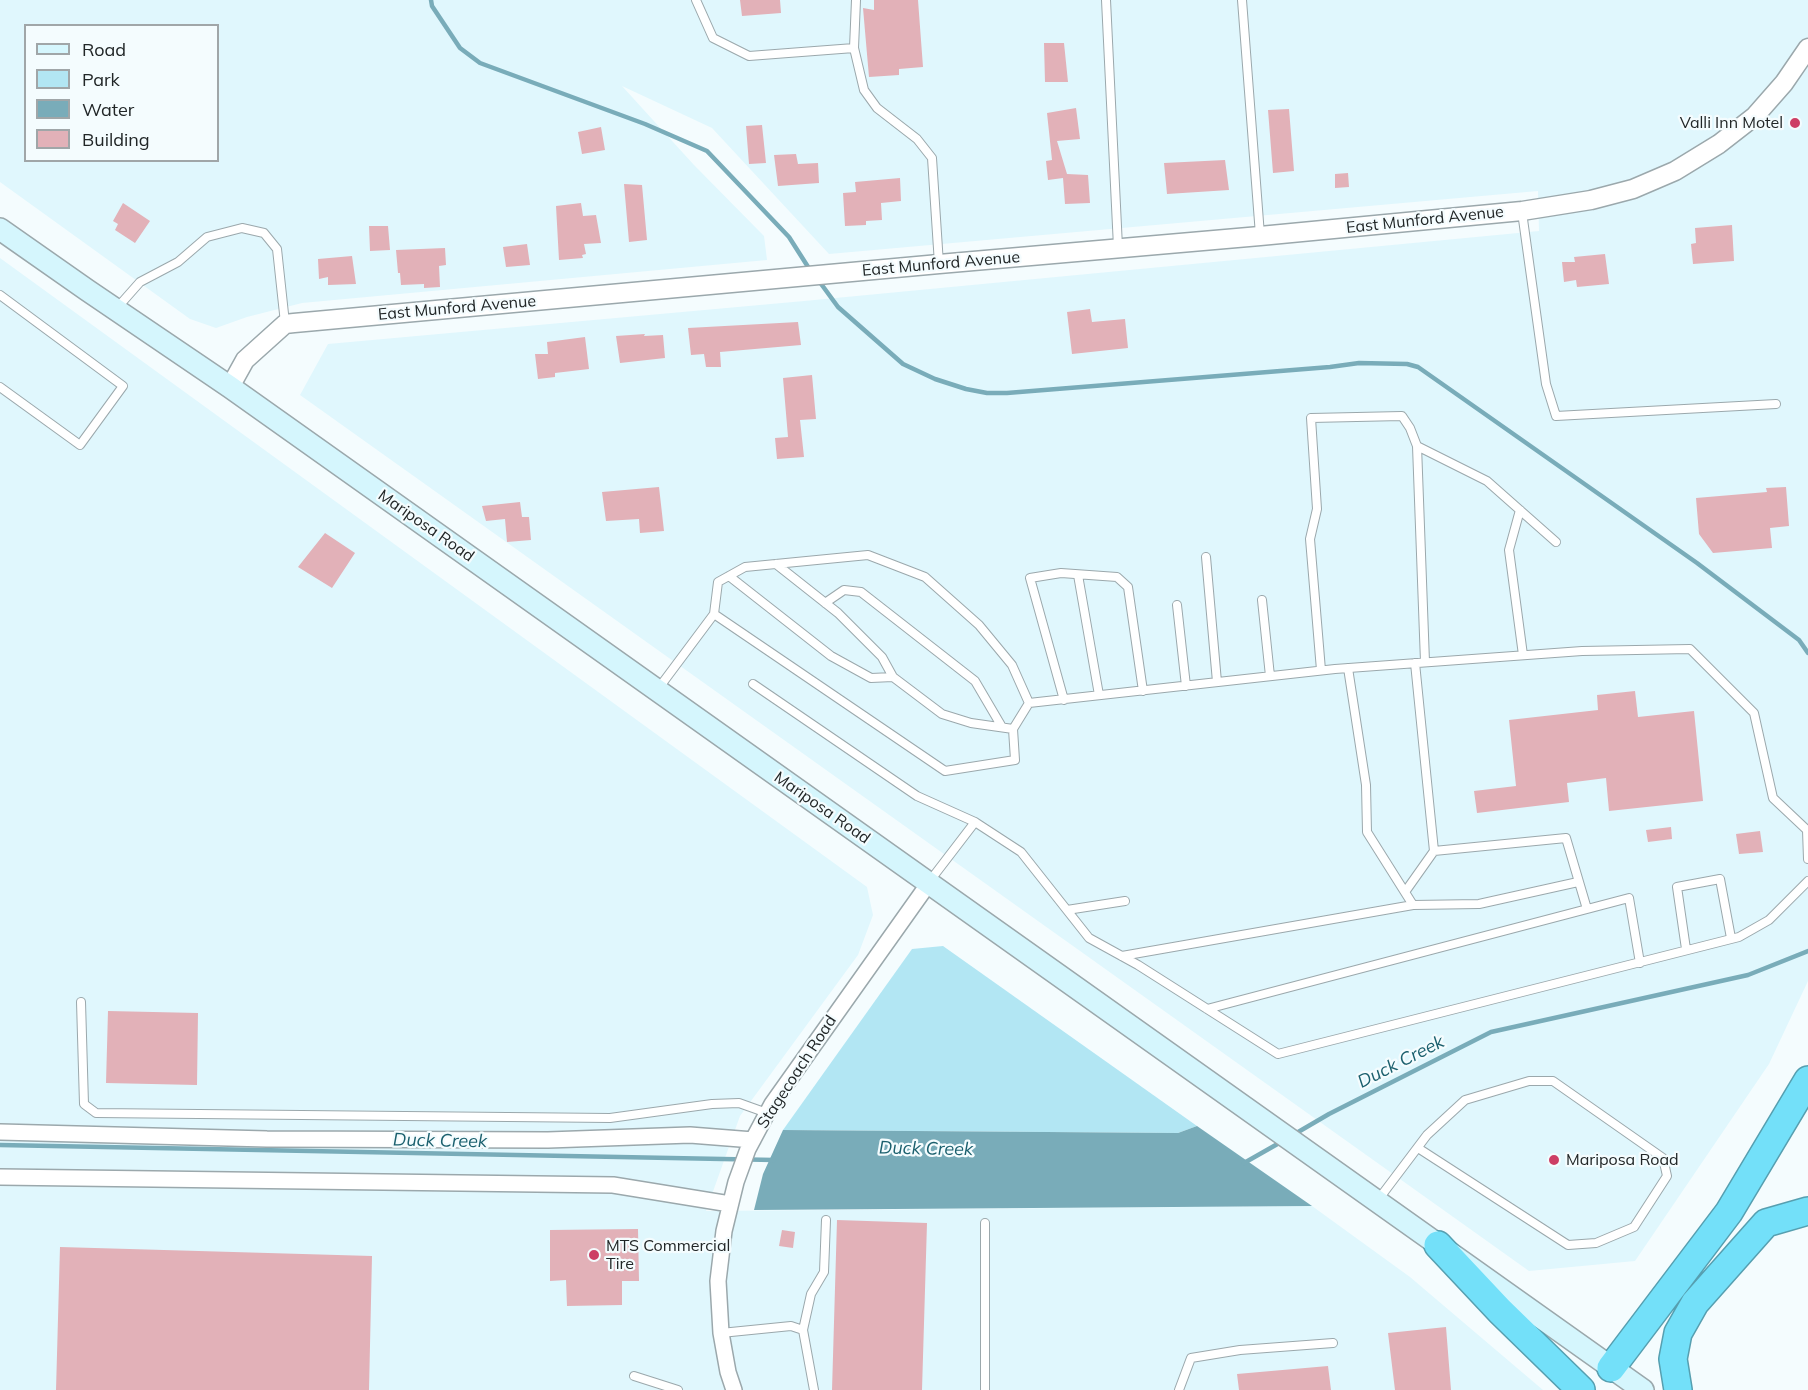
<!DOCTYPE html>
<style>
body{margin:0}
#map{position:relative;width:1808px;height:1390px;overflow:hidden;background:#f4fcfe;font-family:Mulish,sans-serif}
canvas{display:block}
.legend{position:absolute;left:24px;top:24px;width:195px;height:138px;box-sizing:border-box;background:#f4fcfe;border:2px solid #a0a6a8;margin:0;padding:8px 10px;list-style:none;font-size:18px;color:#212627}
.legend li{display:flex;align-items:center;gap:12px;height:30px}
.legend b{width:30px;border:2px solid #a0a6a8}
</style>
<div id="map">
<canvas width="1808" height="1390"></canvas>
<ul class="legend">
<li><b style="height:8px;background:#d5f6fd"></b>Road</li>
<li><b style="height:16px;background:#b2e6f3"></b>Park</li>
<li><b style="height:16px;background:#79acb9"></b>Water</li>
<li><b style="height:16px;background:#e2b1b8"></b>Building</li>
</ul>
</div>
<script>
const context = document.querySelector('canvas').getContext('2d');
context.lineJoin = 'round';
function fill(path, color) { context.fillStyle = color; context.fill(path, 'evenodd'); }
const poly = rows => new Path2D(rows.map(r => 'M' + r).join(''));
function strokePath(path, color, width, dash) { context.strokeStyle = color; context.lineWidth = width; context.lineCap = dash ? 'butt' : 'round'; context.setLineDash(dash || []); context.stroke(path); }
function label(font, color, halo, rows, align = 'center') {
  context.font = font + ' Mulish,sans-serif'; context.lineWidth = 4.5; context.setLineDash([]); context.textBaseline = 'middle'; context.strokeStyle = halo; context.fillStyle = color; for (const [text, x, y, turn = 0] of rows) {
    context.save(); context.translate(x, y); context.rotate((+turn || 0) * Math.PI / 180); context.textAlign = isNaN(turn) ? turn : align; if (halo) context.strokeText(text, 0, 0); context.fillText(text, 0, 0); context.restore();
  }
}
fill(poly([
 [0,0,1808,0,1808,981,1769,1064,1635,1261,1529,1271,300,395,328,344,804,301,1539,231,1538,191,829,254,712,128,622,86,694,165,764,236,767,260,302,303,247,317,216,328,190,319,0,182],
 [26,26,218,26,218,160,26,160],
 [0,258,867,887,873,915,858,955,740,1116,706,1211,1312,1206,1410,1277,1543,1390,0,1390]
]), '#e0f7fd');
fill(poly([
 [943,946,1197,1126,1178,1133,783,1130,912,949]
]), '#b2e6f3');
fill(poly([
 [1197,1126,1312,1206,754,1210,763,1174,783,1130,1178,1133]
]), '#79acb9');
strokePath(poly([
 [431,0,432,6,460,48,480,63,645,124,707,151,789,237,810,270],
 [819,281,838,307,903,364,935,379,966,389,987,393,1007,393,1330,367,1359,363,1407,364,1418,367,1697,563,1799,640,1808,653],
 [1293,1135,1329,1114,1491,1032,1748,975,1808,951],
 [0,1145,774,1160],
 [1244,1163,1281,1142]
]), '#79acb9', 4.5);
fill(poly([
 [740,0,780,0,781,13,742,16],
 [874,0,918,0,923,67,899,69,899,75,869,77,863,8,874,10],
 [1044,43,1064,43,1068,82,1045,82],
 [1076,108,1080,139,1057,141,1067,174,1088,175,1090,203,1065,204,1063,178,1048,180,1046,161,1052,160,1047,113],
 [1289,109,1294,171,1273,173,1268,110],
 [762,125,766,163,749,164,746,126],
 [601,127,605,150,582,154,578,132],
 [796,154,798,164,818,163,819,183,778,186,774,155],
 [1225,160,1229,190,1167,194,1164,163],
 [1348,173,1349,187,1335,188,1335,174],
 [900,178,901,201,881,203,882,220,866,221,866,225,845,226,843,193,856,192,855,182],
 [624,184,642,185,647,240,629,242],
 [123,203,150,221,135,243,115,230,118,224,113,221],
 [581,203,583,216,596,215,601,243,584,244,586,254,582,255,583,258,559,260,556,206],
 [1732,225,1734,261,1693,264,1691,244,1696,243,1695,228],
 [369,226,388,226,390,250,370,251],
 [527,244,530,265,506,267,503,247],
 [445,248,446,265,439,266,440,287,424,288,424,284,401,285,400,273,398,273,396,250],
 [1605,254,1609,284,1577,287,1576,280,1564,282,1562,262,1575,262,1574,257],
 [352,256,356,284,328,285,328,277,319,279,318,259],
 [1090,309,1092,322,1125,319,1128,348,1072,354,1067,312],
 [798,322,801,345,720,352,721,367,706,367,704,354,691,355,688,328],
 [645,334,644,336,663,335,665,358,620,363,616,336],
 [585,337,589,369,555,373,555,377,538,379,535,354,548,354,547,342],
 [812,375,816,419,800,420,804,457,777,459,775,438,788,437,783,378],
 [659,487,664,531,640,533,639,519,606,521,602,492],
 [1786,487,1789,526,1770,528,1772,548,1713,553,1699,534,1696,498,1767,492,1766,488],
 [520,502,522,517,529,517,531,540,507,542,505,519,486,521,482,506],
 [325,533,355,553,332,588,298,567],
 [1635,691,1638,717,1694,711,1703,801,1609,811,1606,778,1567,783,1569,802,1477,813,1474,791,1516,786,1509,720,1598,710,1597,695],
 [1671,827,1672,839,1648,842,1646,830],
 [1760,831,1763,852,1739,854,1736,834],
 [108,1011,198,1013,197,1085,106,1083],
 [837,1220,927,1223,922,1390,832,1390],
 [638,1229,639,1281,622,1281,622,1305,567,1306,566,1280,550,1281,550,1230],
 [782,1230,795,1232,793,1248,779,1246],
 [60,1247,372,1256,369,1390,56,1390],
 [1446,1327,1451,1390,1395,1390,1388,1333],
 [1328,1366,1331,1390,1239,1390,1237,1374]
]), '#e2b1b8');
const service = poly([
 [696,0,713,38,749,56,854,48],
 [856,0,854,48,864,90,877,108,917,139,932,158,939,264],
 [1106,0,1118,247],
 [1242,0,1260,235],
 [1522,212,1546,384,1556,416,1776,404],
 [0,295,123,386,80,445,0,387],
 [117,308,140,282,178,262,207,237,242,228,264,233,277,249,285,323],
 [1417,446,1425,662],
 [1520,510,1509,550,1523,655],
 [1206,557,1217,682],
 [776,564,838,613,882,657,893,677],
 [1078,575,1099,695],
 [729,576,831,656,871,678,893,677,942,714,971,723,1013,729],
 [1262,600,1270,676],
 [825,603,844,590,861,592,975,681,1002,727],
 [1177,605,1186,686],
 [714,614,718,582,745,567,868,555,925,577,979,625,1012,665,1029,703],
 [1415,663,1434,851,1566,838,1587,909],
 [1321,670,1310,539,1317,509,1311,418,1402,416,1410,428,1417,446,1487,481,1556,542],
 [753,684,917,796,975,822],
 [658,689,714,614,945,771,1015,760,1013,729,1029,703,1335,669,1582,651,1690,649,1754,713,1773,798,1807,830,1808,859],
 [1064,700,1030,578,1061,573,1117,577,1128,587,1143,691],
 [929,882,975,822,1021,852,1089,938,1138,965,1278,1054,1739,937,1769,920,1808,881],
 [1405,892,1434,851],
 [1413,905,1479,904,1578,882],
 [1067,910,1125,901],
 [1686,949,1677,887,1720,879,1731,938],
 [1122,956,1413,905,1367,832,1366,785,1348,668],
 [81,1002,84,1104,96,1113,610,1118,712,1104,739,1103,767,1113],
 [1207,1009,1629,898,1640,963],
 [1378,1200,1427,1135,1465,1100,1529,1081,1553,1081,1663,1158,1667,1176,1634,1227,1596,1243,1568,1245,1418,1148],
 [803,1330,811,1294,824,1272,826,1220],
 [721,1333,791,1326,803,1330,814,1390],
 [634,1376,678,1390],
 [985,1390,985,1223],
 [1179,1390,1191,1358,1240,1350,1333,1343]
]);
const minor = poly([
 [0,1132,267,1139,548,1140,690,1135,753,1140],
 [0,1177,613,1185,730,1204],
 [734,1390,728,1372,721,1333,718,1281,724,1231,736,1182,748,1149,772,1104,929,883]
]);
const tertiary = poly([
 [230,387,245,360,285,324,294,323,939,264,1260,236,1522,211,1591,200,1633,189,1675,171,1719,144,1755,116,1784,83,1808,48]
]);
const secondary = poly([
 [0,229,87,290,230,387,1643,1390]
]);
const motorway = poly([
 [1438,1245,1500,1311,1581,1390],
 [1611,1368,1729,1212,1808,1080],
 [1678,1390,1673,1359,1678,1333,1695,1303,1766,1223,1808,1211]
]);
strokePath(service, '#9ba8ac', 10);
strokePath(minor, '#9ba8ac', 18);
strokePath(tertiary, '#9ba8ac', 21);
strokePath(secondary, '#9ba8ac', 24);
strokePath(motorway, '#569fb0', 30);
strokePath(service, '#fff', 8);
strokePath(minor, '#fff', 15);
strokePath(tertiary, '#fff', 18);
strokePath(secondary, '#d5f6fd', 21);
strokePath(motorway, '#73e0f9', 27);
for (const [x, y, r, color] of [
 [1795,123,6,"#cd3e65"],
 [1554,1160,6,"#cd3e65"],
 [594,1255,6,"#cd3e65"]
]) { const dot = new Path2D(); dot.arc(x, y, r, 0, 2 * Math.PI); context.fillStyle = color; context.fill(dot); strokePath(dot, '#f4fcfe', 2); }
label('16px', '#212627', '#f4fcfe', [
 ["Valli Inn Motel",1783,123,"right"],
 ["Mariposa Road",1566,1160],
 ["MTS Commercial",606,1246],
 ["Tire",606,1264]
], 'left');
label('16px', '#212627', '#f4fcfe', [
 ["East Munford Avenue",1425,220,-6],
 ["East Munford Avenue",941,264,-5],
 ["East Munford Avenue",457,308,-5],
 ["Mariposa Road",426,526,35],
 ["Mariposa Road",822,808,35],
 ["Stagecoach Road",797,1072,-57]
]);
label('italic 18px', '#1b606e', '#f4fcfe', [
 ["Duck Creek",1401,1062,-27],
 ["Duck Creek",440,1141,1],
 ["Duck Creek",926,1149,1]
]);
</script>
